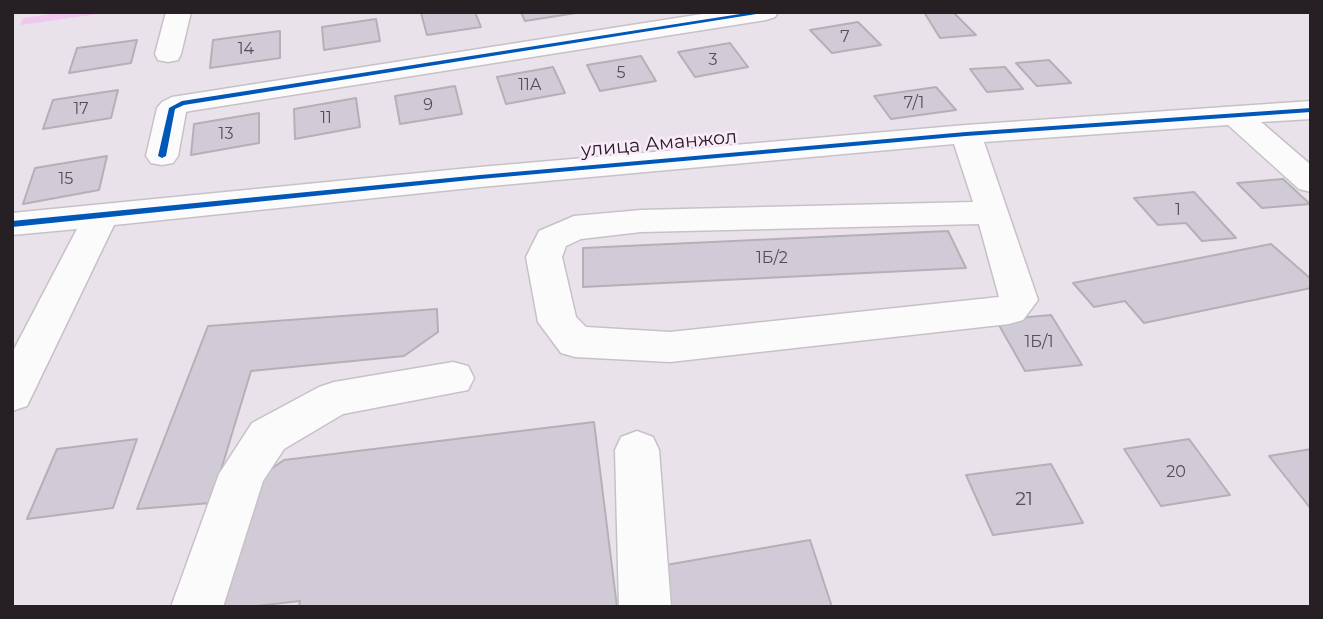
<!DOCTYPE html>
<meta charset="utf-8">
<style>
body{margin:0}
#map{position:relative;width:1323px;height:619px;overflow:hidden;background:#eae2ea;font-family:Montserrat,sans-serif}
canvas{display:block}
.frame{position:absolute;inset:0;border:14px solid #262025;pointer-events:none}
</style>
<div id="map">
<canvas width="1323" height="619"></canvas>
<div class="frame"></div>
</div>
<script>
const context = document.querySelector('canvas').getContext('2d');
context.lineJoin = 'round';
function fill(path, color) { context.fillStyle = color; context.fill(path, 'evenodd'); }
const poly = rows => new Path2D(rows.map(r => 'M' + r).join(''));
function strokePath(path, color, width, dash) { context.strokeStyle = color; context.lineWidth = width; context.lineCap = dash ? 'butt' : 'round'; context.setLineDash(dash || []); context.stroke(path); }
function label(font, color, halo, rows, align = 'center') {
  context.font = font + ' Montserrat,sans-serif'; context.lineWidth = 5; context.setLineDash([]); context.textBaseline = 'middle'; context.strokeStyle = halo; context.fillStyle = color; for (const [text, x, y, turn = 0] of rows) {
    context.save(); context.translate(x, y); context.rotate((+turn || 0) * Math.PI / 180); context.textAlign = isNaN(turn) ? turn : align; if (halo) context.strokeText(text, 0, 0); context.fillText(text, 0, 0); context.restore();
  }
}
fill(poly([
 [66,12,112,12,20,25,23,18]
]), '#f0c7ee');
const building = poly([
 [475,12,481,27,427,35,421,13,475,12],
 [521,12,576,12,576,13,525,21,521,12],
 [924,12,953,12,976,35,940,38,924,12],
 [376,19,380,41,324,50,322,27,376,19],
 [858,22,881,45,832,53,810,30,858,22],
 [280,31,280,58,210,68,213,40,280,31],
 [137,40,131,63,69,73,77,48,137,40],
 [730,43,748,67,695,77,678,52,730,43],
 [641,56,656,81,600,91,587,65,641,56],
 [1049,60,1071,83,1037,86,1016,63,1049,60],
 [553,67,565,93,506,104,497,77,553,67],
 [1005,67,1023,89,987,92,970,69,1005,67],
 [455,86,462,114,400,124,395,96,455,86],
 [936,87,956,110,891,119,874,96,936,87],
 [118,90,111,118,43,129,53,100,118,90],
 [356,98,360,127,295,139,294,109,356,98],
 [259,113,259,143,191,155,194,124,259,113],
 [107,156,99,190,23,204,35,168,107,156],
 [1283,179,1310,204,1262,208,1237,183,1283,179],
 [1194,192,1236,238,1202,241,1186,223,1158,225,1134,198,1194,192],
 [948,231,966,268,583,287,583,248,948,231],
 [1271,244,1311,279,1311,288,1144,323,1125,301,1094,307,1073,283,1271,244],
 [437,309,438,332,404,356,251,371,211,503,137,509,208,326,437,309],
 [1051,315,1082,365,1025,371,996,320,1051,315],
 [594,422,617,607,299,607,300,601,248,607,213,607,245,487,284,460,594,422],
 [137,439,113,508,27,519,57,449,137,439],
 [1189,439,1230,495,1161,506,1124,449,1189,439],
 [1311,449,1311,509,1269,456,1311,449],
 [1051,464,1083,523,993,535,966,475,1051,464],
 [810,540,832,607,668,607,660,566,810,540]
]);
fill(building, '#d1cbd7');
strokePath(building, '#b4b0b6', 2);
const minor = poly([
 [166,12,191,12,181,54,178,60,168,62,158,60,155,54,166,12],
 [715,12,778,12,775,17,766,20,190,111,186,112,178,156,173,163,162,165,151,163,146,156,157,108,162,102,172,97,715,12],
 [1311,101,1311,119,1261,122,1311,165,1311,192,1299,189,1228,125,984,142,1038,300,1023,320,1009,324,670,362,575,357,561,353,538,322,526,257,539,231,574,216,641,210,973,202,954,144,480,187,114,225,27,406,12,411,12,353,77,229,12,235,12,213,480,167,966,125,1311,101],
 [979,224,999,297,670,332,586,327,576,317,562,257,566,246,581,239,641,232,979,224],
 [453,362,468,366,474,378,468,390,343,414,284,449,263,481,223,607,171,607,219,474,252,423,319,387,334,382,453,362],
 [637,431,653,437,659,450,671,607,619,607,615,450,621,437,637,431]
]);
strokePath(minor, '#c7c1c7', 3);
fill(minor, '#fcfbfc');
fill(poly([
 [753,12,769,12,184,105,175,109,166,156,162,158,158,156,169,108,182,101,753,12],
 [1311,108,1311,112,966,136,480,179,12,227,12,221,480,175,966,132,1311,108]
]), '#0057b8');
label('16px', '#544e56', null, [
 ["7",845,37],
 ["14",246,49],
 ["3",713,60],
 ["5",621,73],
 ["11А",530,85],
 ["7/1",914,103],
 ["9",428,105],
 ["17",81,109],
 ["11",326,118],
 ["13",226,134],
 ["15",66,179],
 ["1",1178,210],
 ["1Б/2",772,258],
 ["1Б/1",1039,342],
 ["20",1176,472]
]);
label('19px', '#262025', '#fbebfa', [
 ["улица Аманжол",659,144,-5]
]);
label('19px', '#544e56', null, [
 ["21",1024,499]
]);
</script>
